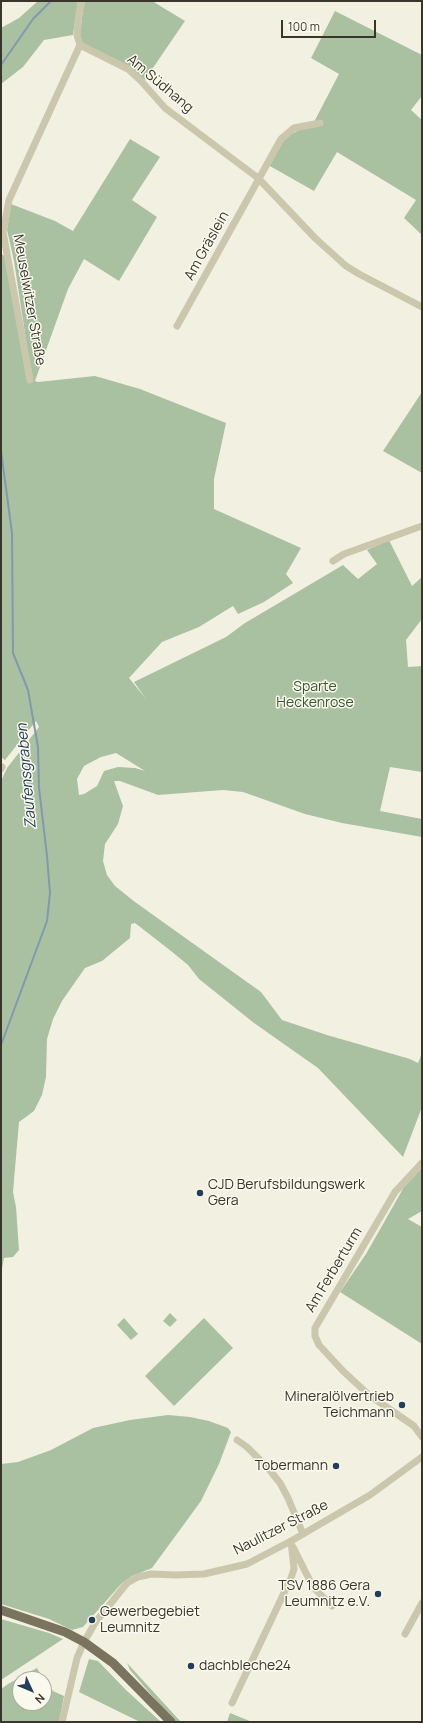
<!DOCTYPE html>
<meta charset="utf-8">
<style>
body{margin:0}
#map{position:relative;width:423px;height:1723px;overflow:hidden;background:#f2f1e1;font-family:Manrope,sans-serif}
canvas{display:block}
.frame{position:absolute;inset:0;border:2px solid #39352b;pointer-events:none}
.north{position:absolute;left:12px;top:1671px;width:40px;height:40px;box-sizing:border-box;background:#faf9ed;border:1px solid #adab9f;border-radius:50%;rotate:134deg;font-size:11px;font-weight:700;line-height:16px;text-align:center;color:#39352b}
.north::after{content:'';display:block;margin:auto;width:14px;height:18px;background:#223e59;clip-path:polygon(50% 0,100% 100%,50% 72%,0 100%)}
.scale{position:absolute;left:281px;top:20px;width:95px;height:18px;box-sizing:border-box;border:2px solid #39352b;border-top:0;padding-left:5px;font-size:12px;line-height:14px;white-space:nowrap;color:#39352b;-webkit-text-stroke:3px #faf9ed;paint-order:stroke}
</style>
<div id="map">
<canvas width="423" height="1723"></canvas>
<div class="frame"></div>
<div class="north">N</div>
<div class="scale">100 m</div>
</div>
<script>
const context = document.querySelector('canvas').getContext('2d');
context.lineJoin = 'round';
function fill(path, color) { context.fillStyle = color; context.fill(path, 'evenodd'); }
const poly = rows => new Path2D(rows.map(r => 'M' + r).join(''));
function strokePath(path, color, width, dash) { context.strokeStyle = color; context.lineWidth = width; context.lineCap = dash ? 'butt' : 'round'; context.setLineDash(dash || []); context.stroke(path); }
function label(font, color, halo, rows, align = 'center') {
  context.font = font + ' Manrope,sans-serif'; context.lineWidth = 3; context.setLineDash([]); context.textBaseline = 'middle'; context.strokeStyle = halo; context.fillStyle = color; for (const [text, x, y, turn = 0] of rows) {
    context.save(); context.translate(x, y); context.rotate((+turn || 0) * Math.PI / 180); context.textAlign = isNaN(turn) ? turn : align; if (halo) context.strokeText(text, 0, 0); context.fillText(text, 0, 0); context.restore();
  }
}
fill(poly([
 [38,1,78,1,73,35,44,40,23,67,1,84,1,28,19,18],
 [84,1,152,1,185,21,144,81,82,42,80,35],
 [335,11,422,55,422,96,411,110,422,120,422,235,404,218,416,200,337,152,314,191,268,165,286,137,314,122,339,74,311,58],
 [130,139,160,157,132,200,157,217,119,281,84,259,68,289,35,381,38,382,95,376,140,389,226,423,214,479,214,509,301,548,286,574,293,583,264,602,238,614,233,606,199,627,162,642,129,678,146,699,134,682,226,637,245,623,343,565,358,579,377,564,367,550,389,540,412,586,422,577,422,619,406,640,408,667,422,666,422,772,390,767,380,811,422,819,422,837,342,823,305,814,243,792,223,790,158,795,120,781,114,781,123,806,118,824,105,844,103,861,107,875,115,886,135,902,261,992,282,1020,327,1035,410,1059,418,1063,422,1053,422,1107,403,1157,318,1068,254,1023,199,979,188,965,171,951,135,923,131,924,130,938,102,961,85,968,62,1001,53,1019,47,1039,46,1077,42,1095,34,1111,19,1122,13,1192,16,1207,19,1250,13,1257,4,1258,1,1274,1,781,7,768,39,727,36,721,5,760,2,758,1,254,5,256,26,340,14,261,7,230,11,204,55,221,73,231],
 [116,753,145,771,135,768,118,767,104,771,97,786,84,794,79,795,77,779,84,766,101,757],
 [422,392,422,473,383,451],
 [422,1168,422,1211,408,1219,422,1227,422,1344,340,1292,366,1254,404,1187],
 [170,1313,177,1320,170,1327,163,1321],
 [124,1318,138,1334,131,1340,117,1325],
 [204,1318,233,1348,174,1406,145,1376],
 [168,1415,190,1417,209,1421,228,1428,231,1432,219,1464,201,1501,152,1568,132,1576,122,1583,83,1627,79,1628,72,1630,49,1619,1,1604,1,1464,18,1462,51,1450,93,1428,130,1420],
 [1,1619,49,1633,63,1639,1,1680],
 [89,1659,98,1661,126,1690,161,1722,140,1722,79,1692],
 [127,1663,181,1722,176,1722,153,1697,130,1670],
 [37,1668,43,1679,20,1679,20,1703,44,1703,44,1680,53,1691,64,1696,59,1722,1,1722,1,1689,8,1684],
 [230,1713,252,1722,227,1722]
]), '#a9c1a1');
strokePath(poly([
 [1,65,33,19,51,1],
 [1,451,12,533,13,653,28,690,38,747,39,788,47,856,50,893,47,921,1,1045]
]), '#8199ae', 2);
strokePath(poly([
 [80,45,128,69,142,82,165,108,258,178,315,238,346,266,359,274,422,307],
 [177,326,281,139,294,128,320,123],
 [30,380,3,232,9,200,80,45,77,35,79,13,82,1],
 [333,561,344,554,422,526],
 [1,769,2,767],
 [422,1163,395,1192,315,1328,315,1336,319,1345,343,1371,369,1395,414,1426,422,1437],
 [237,1440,247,1447,268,1468,280,1483,288,1498,303,1534],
 [293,1547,313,1587,332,1606],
 [405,1634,422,1603],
 [232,1703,291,1578,294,1569,291,1541],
 [62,1722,77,1658,84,1642,95,1623,127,1583,138,1577,151,1574,175,1575,204,1574,247,1564,291,1541,370,1495,422,1457]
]), '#cac7ad', 7);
strokePath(poly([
 [1,1610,65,1632,84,1642,113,1663,171,1722]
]), '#7a735d', 9);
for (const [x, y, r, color] of [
 [200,1193,4,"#223e59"],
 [402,1405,4,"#223e59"],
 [336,1466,4,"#223e59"],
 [378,1594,4,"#223e59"],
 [92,1620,4,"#223e59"],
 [191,1666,4,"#223e59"]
]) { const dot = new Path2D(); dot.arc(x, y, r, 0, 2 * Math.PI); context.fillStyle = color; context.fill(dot); strokePath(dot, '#faf9ed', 1.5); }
label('14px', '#39352b', '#faf9ed', [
 ["Am Südhang",160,84,40],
 ["Am Gräslein",207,246,-61],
 ["Meuselwitzer Straße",29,300,80],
 ["Am Ferberturm",334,1270,-59],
 ["Naulitzer Straße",281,1528,-27]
]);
label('14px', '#385630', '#faf9ed', [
 ["Sparte",315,687],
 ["Heckenrose",315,703]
]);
label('14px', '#39352b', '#faf9ed', [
 ["CJD Berufsbildungswerk",208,1185],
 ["Gera",208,1201],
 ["Mineralölvertrieb",394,1397,"right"],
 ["Teichmann",394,1413,"right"],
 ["Tobermann",328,1466,"right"],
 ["TSV 1886 Gera",370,1586,"right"],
 ["Leumnitz e.V.",370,1602,"right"],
 ["Gewerbegebiet",100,1612],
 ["Leumnitz",100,1628],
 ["dachbleche24",199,1666]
], 'left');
label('italic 15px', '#223e59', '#faf9ed', [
 ["Zaufensgraben",27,776,-95]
]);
</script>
